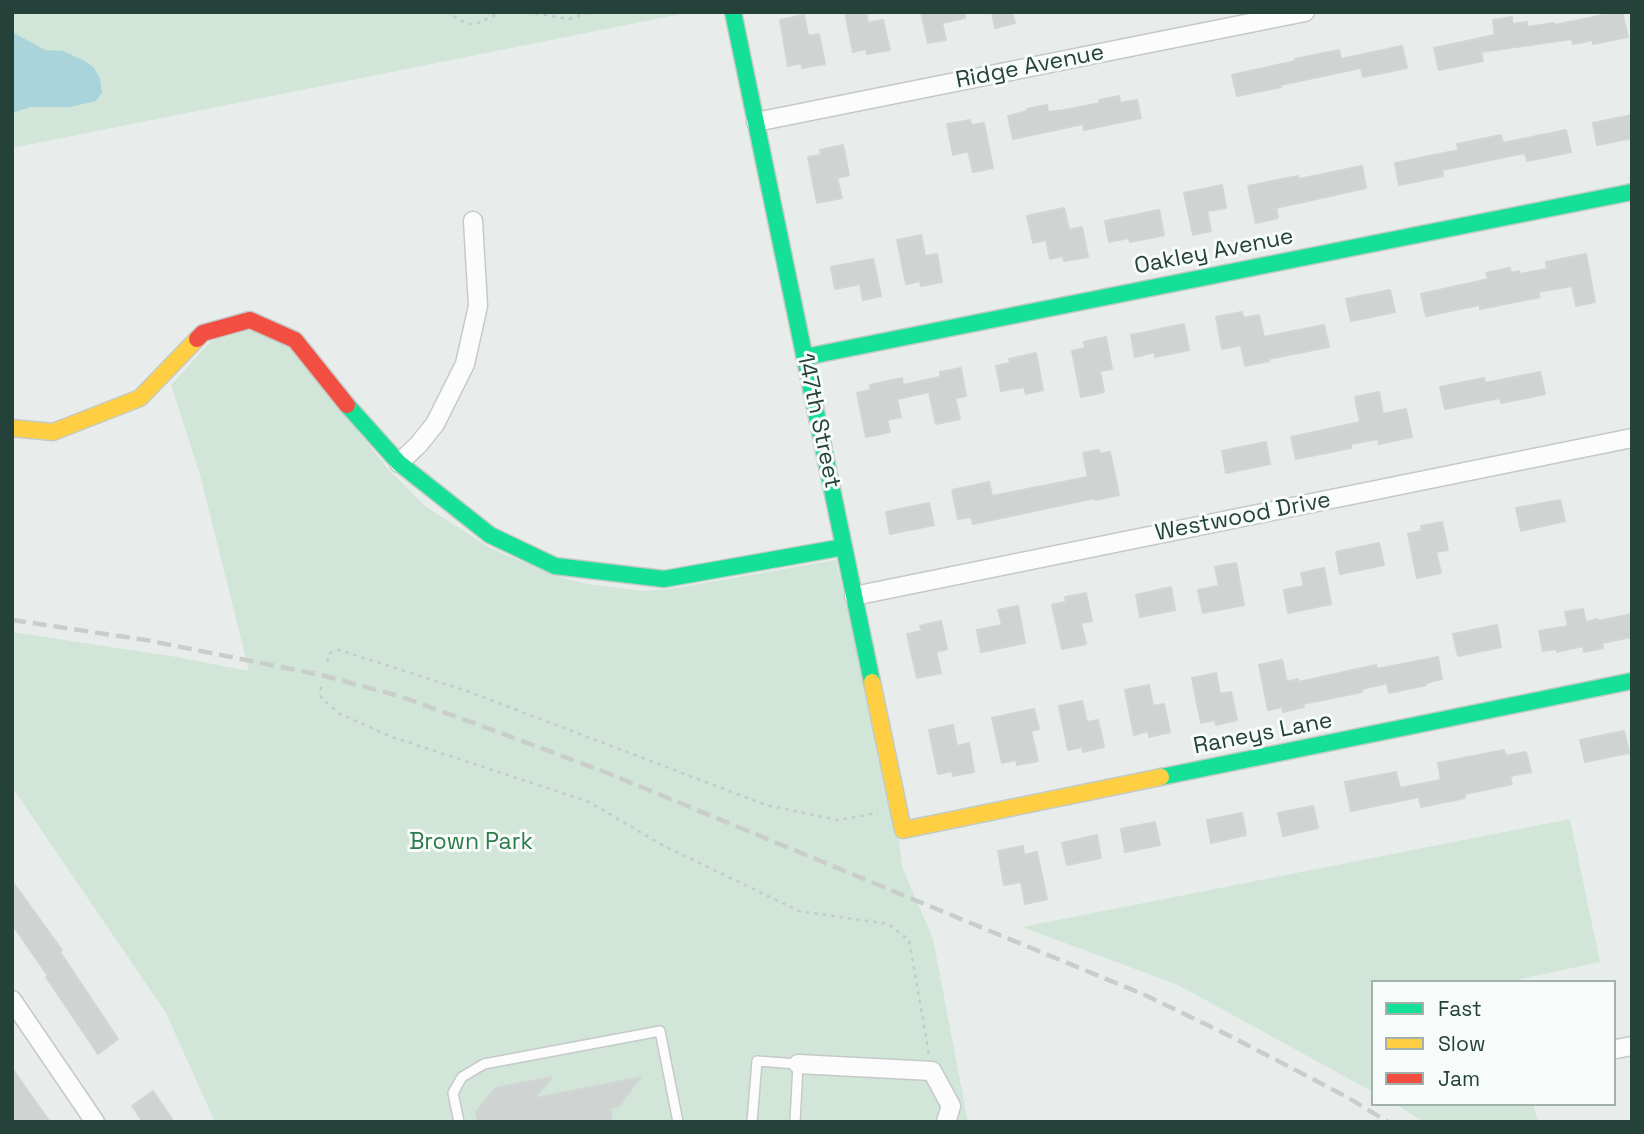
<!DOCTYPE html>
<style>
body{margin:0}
#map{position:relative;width:1644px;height:1134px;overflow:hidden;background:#e8edeb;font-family:"Space Grotesk",sans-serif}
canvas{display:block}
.frame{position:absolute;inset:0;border:14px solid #24423a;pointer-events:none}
.legend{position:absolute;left:1371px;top:980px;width:245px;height:126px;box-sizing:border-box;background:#f7fbf9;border:2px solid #a3b1ad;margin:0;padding:9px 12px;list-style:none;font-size:21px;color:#24423a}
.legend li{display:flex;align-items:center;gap:14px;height:35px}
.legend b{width:35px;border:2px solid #a3b1ad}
</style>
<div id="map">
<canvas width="1644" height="1134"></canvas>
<div class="frame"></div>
<ul class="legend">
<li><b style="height:9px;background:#16e098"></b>Fast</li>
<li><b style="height:9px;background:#ffcf43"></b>Slow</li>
<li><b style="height:9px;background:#f24e42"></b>Jam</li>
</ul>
</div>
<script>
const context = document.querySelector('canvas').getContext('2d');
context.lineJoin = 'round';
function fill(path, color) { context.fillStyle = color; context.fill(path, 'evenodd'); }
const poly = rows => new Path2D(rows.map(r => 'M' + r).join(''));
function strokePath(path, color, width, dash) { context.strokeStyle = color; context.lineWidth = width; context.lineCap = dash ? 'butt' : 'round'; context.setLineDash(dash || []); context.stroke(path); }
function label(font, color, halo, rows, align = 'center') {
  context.font = font + ' "Space Grotesk",sans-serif'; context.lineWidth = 6; context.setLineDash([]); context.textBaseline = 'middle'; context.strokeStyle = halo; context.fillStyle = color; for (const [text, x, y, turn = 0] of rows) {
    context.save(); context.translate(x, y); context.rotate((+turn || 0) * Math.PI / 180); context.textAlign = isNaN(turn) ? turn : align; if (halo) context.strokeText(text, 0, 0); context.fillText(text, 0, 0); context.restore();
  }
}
fill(poly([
 [12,12,691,12,12,148],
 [251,330,291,347,388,469,425,506,490,548,560,577,588,584,644,591,670,589,836,560,897,830,903,869,933,939,968,1122,215,1122,166,1013,12,787,12,632,177,657,249,671,200,475,171,385,186,369,202,350,212,341],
 [1570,819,1600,962,1507,982,1373,982,1373,1092,1178,985,1022,927],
 [1395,1104,1533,1104,1538,1122,1424,1122]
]), '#d1e6d8');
fill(poly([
 [12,32,45,50,63,51,85,61,94,68,100,79,102,93,96,101,70,107,31,107,12,113]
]), '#a9d4db');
const building = poly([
 [845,12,866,12,868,23,883,20,890,50,867,54,866,49,853,52,845,12],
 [921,12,965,12,965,18,942,23,946,40,928,43,921,12],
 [992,12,1012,12,1015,23,995,28,992,12],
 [1618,12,1622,12,1628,37,1593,44,1593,40,1573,44,1572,39,1481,52,1483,61,1439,70,1434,48,1495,35,1493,20,1512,17,1512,24,1527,22,1527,27,1554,23,1555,25,1618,12],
 [804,15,808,36,819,34,825,64,802,68,801,63,788,66,780,20,804,15],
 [1402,46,1407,68,1363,77,1361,68,1280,85,1281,87,1237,96,1232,75,1295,61,1295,59,1339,50,1341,59,1402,46],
 [1119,96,1120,103,1137,100,1141,118,1084,130,1083,124,1013,139,1008,116,1028,111,1027,109,1047,105,1048,112,1065,110,1100,103,1099,100,1119,96],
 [1632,115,1632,138,1597,145,1593,123,1632,115],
 [970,120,971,125,984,123,993,168,973,172,968,151,953,155,947,124,970,120],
 [1566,130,1571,152,1527,161,1525,153,1442,170,1443,176,1399,185,1395,163,1459,150,1457,144,1501,135,1503,143,1566,130],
 [843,145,849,175,837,178,842,198,817,203,808,157,821,155,820,150,843,145],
 [1362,166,1366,188,1276,208,1278,218,1256,223,1248,186,1298,176,1299,179,1362,166],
 [1222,185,1226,208,1207,211,1211,231,1193,235,1184,193,1222,185],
 [1064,208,1069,230,1082,227,1088,257,1064,261,1063,256,1050,259,1046,240,1033,243,1027,216,1064,208],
 [1159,210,1164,235,1130,242,1129,238,1109,242,1105,221,1159,210],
 [921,235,925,256,937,254,942,282,921,286,920,281,906,284,897,240,921,235],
 [1586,254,1595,302,1576,306,1572,286,1538,292,1540,297,1480,309,1480,305,1426,316,1421,294,1475,282,1488,279,1486,273,1510,268,1511,273,1519,271,1520,274,1547,269,1546,262,1586,254],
 [873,259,881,296,863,300,860,284,835,289,831,267,873,259],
 [1390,290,1395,312,1351,321,1346,299,1390,290],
 [1242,312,1244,318,1259,315,1264,337,1324,325,1329,347,1268,359,1269,361,1245,366,1241,345,1222,349,1216,317,1242,312],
 [1184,324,1189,350,1155,357,1155,352,1135,357,1131,335,1184,324],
 [1106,337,1112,369,1100,371,1104,392,1081,397,1072,351,1085,348,1084,342,1106,337],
 [1036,353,1043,390,1026,394,1024,387,1001,391,996,366,1010,363,1009,359,1036,353],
 [961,368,966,396,955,398,960,419,936,424,929,392,897,399,901,417,887,420,890,432,866,437,857,393,871,390,870,385,902,378,903,385,940,377,940,372,961,368],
 [1540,372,1545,394,1501,403,1500,398,1445,409,1440,387,1484,378,1485,383,1540,372],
 [1379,392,1383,414,1406,409,1412,437,1379,444,1378,439,1351,444,1351,448,1296,459,1291,437,1360,422,1355,397,1379,392],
 [1266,442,1270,464,1226,473,1222,451,1266,442],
 [1099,450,1099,454,1110,452,1119,495,1096,500,1095,498,973,524,971,517,958,519,952,490,989,482,992,496,1088,477,1083,453,1099,450],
 [1560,500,1565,521,1521,531,1516,508,1560,500],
 [929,503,934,525,890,534,886,512,929,503],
 [1442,522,1448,550,1436,552,1441,573,1417,578,1408,534,1422,531,1421,526,1442,522],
 [1379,543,1384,565,1340,574,1336,552,1379,543],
 [1236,563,1244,605,1203,613,1198,590,1219,586,1215,567,1236,563],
 [1324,568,1331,604,1288,613,1284,590,1304,586,1301,573,1324,568],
 [1171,587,1175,610,1140,617,1136,595,1171,587],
 [1086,593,1092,621,1081,623,1086,644,1062,649,1052,605,1066,602,1065,597,1086,593],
 [1018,606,1025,643,981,652,977,630,1002,625,998,610,1018,606],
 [1583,609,1586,622,1597,619,1598,621,1632,614,1632,637,1602,643,1603,648,1584,652,1583,646,1557,652,1556,649,1543,651,1539,631,1568,626,1565,612,1583,609],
 [941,621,947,649,936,652,941,673,917,678,907,634,922,631,920,626,941,621],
 [1497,625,1501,647,1458,656,1453,634,1497,625],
 [1438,657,1442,679,1426,683,1426,685,1389,693,1387,683,1362,689,1362,692,1303,704,1304,707,1283,712,1282,707,1268,710,1259,665,1282,660,1287,682,1298,679,1299,682,1376,665,1377,669,1438,657],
 [1216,673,1220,694,1231,692,1237,720,1216,725,1215,720,1201,723,1192,678,1216,673],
 [1149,685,1153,706,1164,704,1170,732,1149,737,1148,731,1134,735,1125,690,1149,685],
 [1082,701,1087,722,1098,720,1104,747,1083,752,1082,747,1068,750,1059,706,1082,701],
 [1034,709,1039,729,1031,731,1038,761,1017,765,1016,760,1002,763,992,718,1034,709],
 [953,725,957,746,969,743,974,772,953,776,952,771,938,774,929,730,953,725],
 [1624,731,1629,753,1585,762,1580,740,1624,731],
 [1504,750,1506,756,1526,752,1531,772,1510,776,1512,784,1465,794,1465,798,1421,807,1419,797,1351,811,1345,782,1396,772,1400,788,1441,780,1438,763,1504,750],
 [1313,806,1318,828,1283,836,1278,813,1313,806],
 [1242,813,1246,835,1211,843,1207,820,1242,813],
 [1155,822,1160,845,1125,852,1121,829,1155,822],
 [1097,835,1101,858,1067,865,1062,843,1097,835],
 [1023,846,1024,855,1037,852,1047,899,1025,904,1021,882,1004,885,998,851,1023,846],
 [12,881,62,950,60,952,118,1039,98,1054,46,977,48,976,12,924,12,881],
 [12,1068,35,1101,50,1122,12,1122,12,1068],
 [552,1077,535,1098,641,1077,619,1106,610,1108,612,1122,478,1122,476,1112,495,1088,552,1077],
 [153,1091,174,1122,143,1122,132,1106,153,1091]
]);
fill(building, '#cfd4d2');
strokePath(building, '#d1d6d4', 2);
const lane = poly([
 [459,1122,453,1093,462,1077,484,1064,660,1031,678,1122],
 [752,1122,757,1061,798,1064,795,1122]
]);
const street = poly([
 [756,122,1305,12],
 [399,463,418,445,435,424,465,364,478,306,473,221],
 [854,596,1632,438],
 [12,1000,95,1122],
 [1616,1049,1632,1046],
 [798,1064,932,1071,951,1106,946,1122]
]);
const fast = poly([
 [733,12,872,682],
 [805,357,1632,192],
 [347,405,399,463,490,535,555,566,664,579,844,547],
 [1161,777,1632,681]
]);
const slow = poly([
 [12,428,53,432,140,398,197,339],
 [872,682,903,830,1161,777]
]);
const jam = poly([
 [197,339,203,333,250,320,295,340,347,405]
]);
strokePath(lane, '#c5cac8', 12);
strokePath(street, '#c5cac8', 21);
strokePath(fast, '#c3cbc8', 19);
strokePath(slow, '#c3cbc8', 19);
strokePath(jam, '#c3cbc8', 19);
strokePath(poly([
 [446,12,467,24,476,24,501,12],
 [527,12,569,19,591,12],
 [327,662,330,653,339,650,467,691,766,805,838,820,878,813],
 [321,687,320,695,322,699,340,714,392,737,589,802,664,846,799,911,888,924,909,940,929,1054]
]), '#c3ccca', 2.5, [3.5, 5]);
strokePath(lane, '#fcfcfc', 9);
strokePath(street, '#fcfcfc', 18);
strokePath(fast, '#16e098', 16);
strokePath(slow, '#ffcf43', 16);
strokePath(jam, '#f24e42', 16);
strokePath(poly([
 [12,620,146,640,321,675,399,696,490,729,605,772,1145,995,1232,1037,1347,1097,1388,1122]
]), '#c9cdcc', 4.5, [14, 7]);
label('23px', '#24423a', '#f7fbf9', [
 ["Ridge Avenue",1030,67,-11],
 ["Oakley Avenue",1214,252,-11],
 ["147th Street",818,421,78],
 ["Westwood Drive",1243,517,-11],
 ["Raneys Lane",1263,734,-11]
]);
label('23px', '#2d7a4b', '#f7fbf9', [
 ["Brown Park",471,843]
]);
</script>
